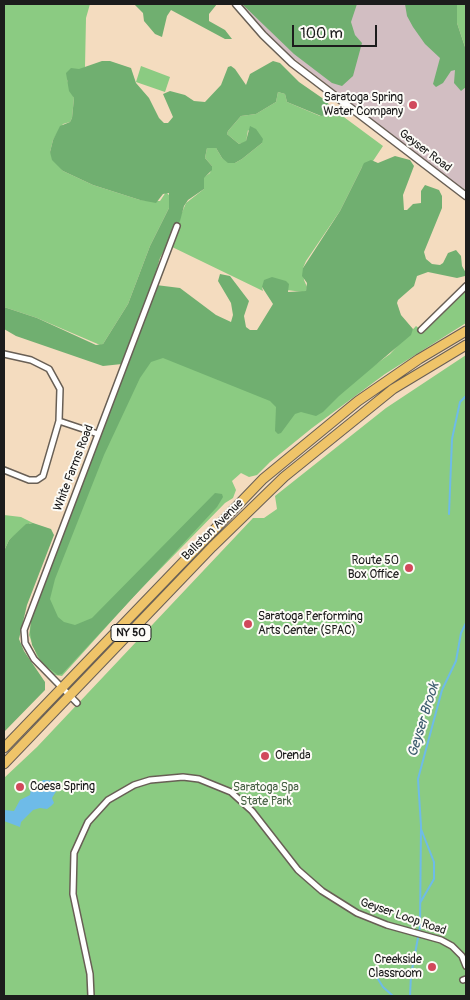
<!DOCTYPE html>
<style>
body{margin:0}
#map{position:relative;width:470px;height:1000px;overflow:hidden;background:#f4dcbf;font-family:Pangolin,sans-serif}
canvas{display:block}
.frame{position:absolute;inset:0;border:5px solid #1c1c1c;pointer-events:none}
.scale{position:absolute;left:292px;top:25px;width:85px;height:22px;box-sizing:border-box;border:2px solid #1c1c1c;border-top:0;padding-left:6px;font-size:15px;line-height:18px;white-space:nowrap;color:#1c1c1c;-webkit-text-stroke:4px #fdfcf7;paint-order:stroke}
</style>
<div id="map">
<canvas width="470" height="1000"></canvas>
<div class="frame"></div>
<div class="scale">100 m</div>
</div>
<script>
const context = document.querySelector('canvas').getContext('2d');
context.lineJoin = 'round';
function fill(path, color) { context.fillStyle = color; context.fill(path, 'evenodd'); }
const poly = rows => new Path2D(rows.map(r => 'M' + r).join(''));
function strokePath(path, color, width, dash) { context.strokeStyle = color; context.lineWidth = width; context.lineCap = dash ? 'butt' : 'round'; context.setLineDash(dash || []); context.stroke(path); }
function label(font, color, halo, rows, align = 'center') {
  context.font = font + ' Pangolin,sans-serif'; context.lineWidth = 4; context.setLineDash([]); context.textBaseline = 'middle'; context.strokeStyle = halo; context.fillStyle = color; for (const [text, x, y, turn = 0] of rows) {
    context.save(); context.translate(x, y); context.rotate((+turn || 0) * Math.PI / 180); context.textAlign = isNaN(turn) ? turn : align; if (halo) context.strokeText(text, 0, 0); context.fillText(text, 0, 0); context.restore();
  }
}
fill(poly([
 [240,4,452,4,466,75,466,193,274,43,254,22]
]), '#d2bec2');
fill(poly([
 [4,4,90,4,86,18,85,67,67,80,74,98,72,118,70,122,63,124,53,140,50,152,63,171,93,185,140,200,160,201,166,192,171,197,169,208,150,246,128,304,103,344,100,345,37,318,4,307],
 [457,4,466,4,466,50,457,23],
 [141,66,170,77,165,92,136,82],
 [278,92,285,94,287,102,320,116,331,113,333,109,383,146,373,161,362,167,340,211,306,261,303,268,304,280,307,287,306,291,303,292,262,287,263,291,168,245,186,203,204,189,203,178,210,173,212,166,205,158,207,148,216,148,222,158,235,163,242,159,262,143,248,130,246,142,239,144,227,134,228,131,241,116,256,114,276,102],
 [466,289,466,323,385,374,312,428,270,462,257,475,249,477,241,473,232,481,236,490,233,498,225,503,134,596,62,676,54,675,45,668,37,656,29,635,32,615,144,323,308,413,390,354,416,326,424,332],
 [466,355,466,996,4,996,4,778,37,747,253,518,264,518,277,509,275,496,386,408],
 [4,515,21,517,33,523,30,523,9,540,4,551]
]), '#8bcb82');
fill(poly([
 [134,4,217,4,209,14,209,21,225,30,232,39,225,39,171,10,167,16,162,37,155,34,144,21,143,13],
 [242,4,357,4,351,22,355,35,362,43,353,76,342,86,332,83,294,54],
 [405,4,457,4,457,23,466,50,466,87,461,91,454,83,455,70,451,71,443,83,436,87,433,84,440,58,425,44,413,27,407,16],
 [102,61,110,61,131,68,136,83,149,98,159,118,164,123,168,123,173,117,163,94,170,91,185,95,194,101,205,102,221,85,228,67,231,66,235,69,246,85,250,74,273,61,280,63,299,82,325,100,333,109,328,115,321,116,287,102,285,94,278,92,276,102,256,114,241,116,228,131,227,134,239,144,246,141,250,126,256,129,263,139,262,143,242,159,235,163,228,163,222,158,216,148,207,148,205,158,212,166,212,170,204,178,204,189,188,200,184,206,180,221,160,258,153,283,156,285,180,288,216,315,231,322,233,315,231,303,218,281,220,274,230,276,249,301,244,316,246,327,250,330,257,330,273,304,262,287,264,280,272,277,286,281,289,284,288,292,306,291,307,283,302,276,303,268,340,211,364,163,371,160,378,163,395,156,410,160,414,166,403,195,404,210,407,210,413,204,421,203,421,191,425,185,439,190,442,196,442,208,424,252,426,259,432,264,440,265,443,263,448,253,456,250,461,256,462,266,466,273,465,276,457,278,428,272,417,276,414,286,398,300,397,303,401,315,413,329,411,335,339,396,323,412,316,416,301,412,295,414,281,433,278,434,275,431,276,407,270,401,163,358,151,362,140,378,104,455,55,579,50,599,58,617,64,622,75,625,92,618,215,493,222,494,223,497,217,507,62,674,58,675,42,663,32,645,30,632,32,613,122,364,103,366,16,336,4,329,4,307,37,318,96,345,103,344,128,304,150,246,169,208,169,193,163,194,156,203,140,200,93,185,63,171,52,160,50,152,53,140,60,126,70,122,72,118,74,98,69,91,66,73,71,68,79,69],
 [33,523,51,529,54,535,27,605,19,639,24,651,45,682,45,690,4,732,4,551,9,540,26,524]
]), '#70af70');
fill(poly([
 [44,780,57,781,57,790,52,798,54,803,51,806,47,809,40,808,33,810,21,822,20,827,4,821,4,810,14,811,20,800,30,795,31,788,38,782]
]), '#6ebbe8');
strokePath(poly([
 [449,514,452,439,460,402,466,396],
 [420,903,434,879,434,862,421,829],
 [371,968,383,987,393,996],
 [410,996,411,975,420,927,421,826,418,779,442,690,456,661,461,633,466,623]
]), '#6ebbe8', 2);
const minor = poly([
 [421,330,466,286],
 [4,354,31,360,49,369,60,389,59,421,98,434],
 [4,470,29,480,37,480,43,476,59,421],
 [77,703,34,659,25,643,24,630,177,226],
 [463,980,466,979],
 [91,996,90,974,73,894,74,853,88,822,108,800,134,785,150,780,183,777,199,779,231,792,252,811,298,870,322,891,357,913,387,925,441,940,452,946,462,956,466,966]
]);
const tertiary = poly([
 [236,4,263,35,292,63,466,196]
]);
const trunk = poly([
 [4,748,263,479,358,401,419,359,466,331],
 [4,764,212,547,284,477,393,389,466,345]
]);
strokePath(minor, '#685f55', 8);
strokePath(tertiary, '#685f55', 9);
strokePath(trunk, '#685f55', 11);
strokePath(minor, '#fff', 5);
strokePath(tertiary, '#fff', 6);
strokePath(trunk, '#efc469', 9);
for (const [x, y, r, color] of [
 [413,105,5,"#d1495b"],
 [409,568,5,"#d1495b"],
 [248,624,5,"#d1495b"],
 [265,756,5,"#d1495b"],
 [20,787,5,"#d1495b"],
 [432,967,5,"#d1495b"]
]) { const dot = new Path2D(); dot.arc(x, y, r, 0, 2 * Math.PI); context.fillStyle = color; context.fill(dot); strokePath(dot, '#fdfcf7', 2); }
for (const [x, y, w] of [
 [131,633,40]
]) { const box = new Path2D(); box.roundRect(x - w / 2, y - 8.5, w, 17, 4); context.fillStyle = '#fdfcf7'; context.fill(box); strokePath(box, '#1c1c1c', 1); }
label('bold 11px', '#1c1c1c', null, [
 ["NY 50",131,633]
]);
label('12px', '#1c1c1c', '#fdfcf7', [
 ["Saratoga Spring",403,98],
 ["Water Company",403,112],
 ["Route 50",399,561],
 ["Box Office",399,575],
 ["Saratoga Performing",258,617,"left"],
 ["Arts Center (SPAC)",258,631,"left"],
 ["Orenda",275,756,"left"],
 ["Coesa Spring",30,787,"left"],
 ["Creekside",422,960],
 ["Classroom",422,974]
], 'right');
label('12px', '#1c1c1c', '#fdfcf7', [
 ["Geyser Road",425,151,37],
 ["White Farms Road",74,468,-69],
 ["Ballston Avenue",213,530,-45],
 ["Geyser Loop Road",403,917,19]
]);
label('12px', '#486245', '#fdfcf7', [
 ["Saratoga Spa",266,788],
 ["State Park",266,802]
]);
label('italic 14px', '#3d5c6e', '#fdfcf7', [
 ["Geyser Brook",424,720,-73]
]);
</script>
